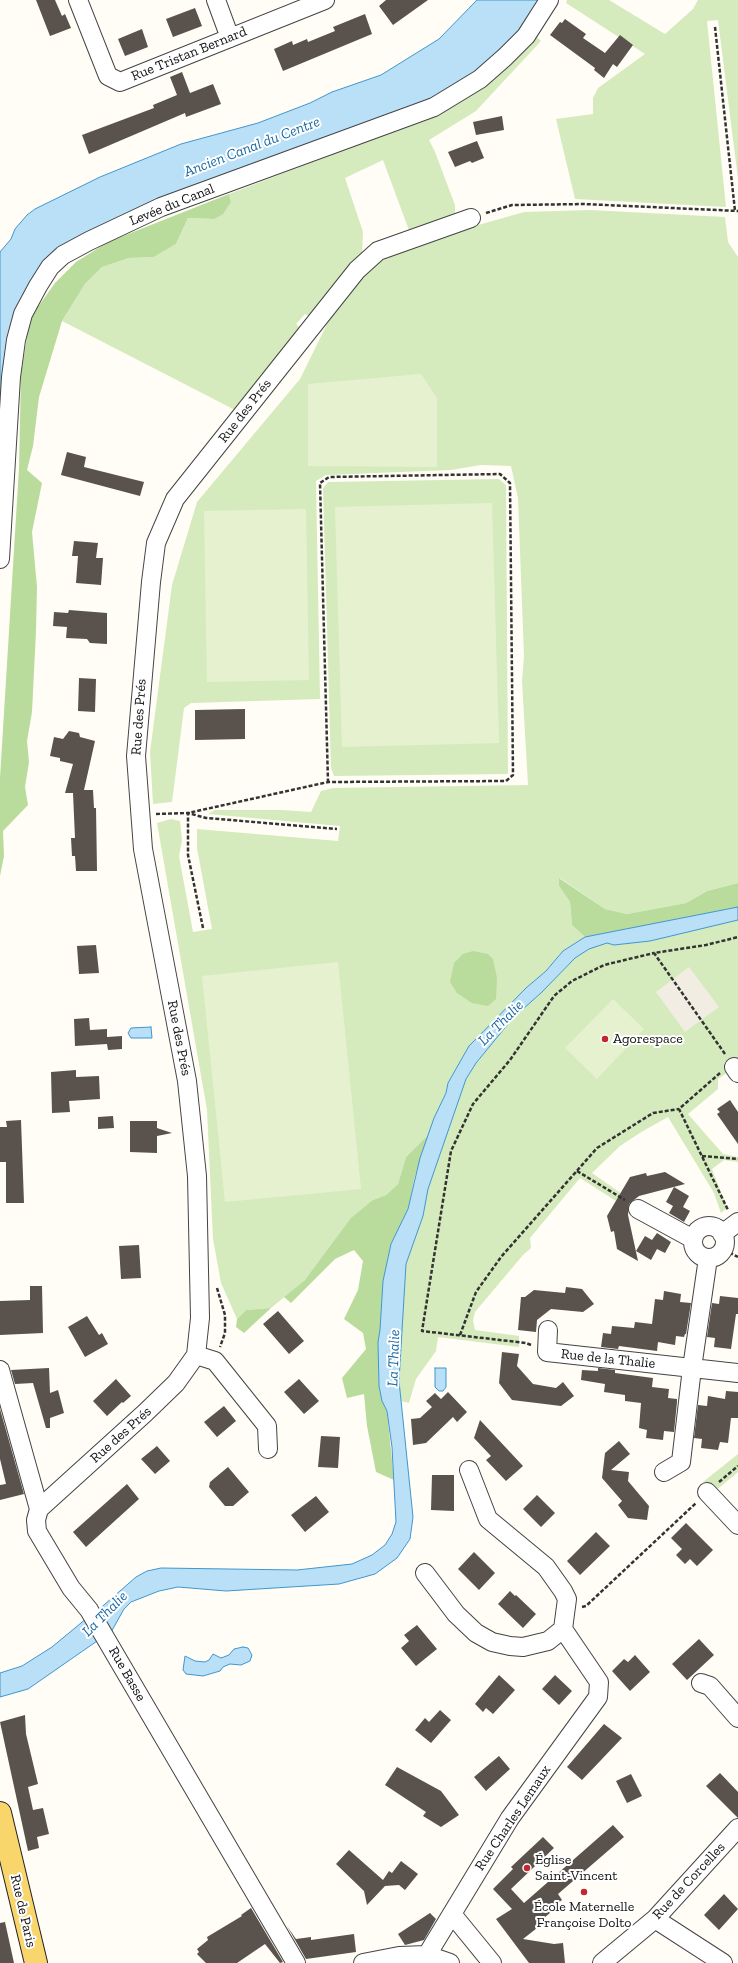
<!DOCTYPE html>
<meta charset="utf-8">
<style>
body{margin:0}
canvas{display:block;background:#fffdf5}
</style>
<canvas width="738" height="1963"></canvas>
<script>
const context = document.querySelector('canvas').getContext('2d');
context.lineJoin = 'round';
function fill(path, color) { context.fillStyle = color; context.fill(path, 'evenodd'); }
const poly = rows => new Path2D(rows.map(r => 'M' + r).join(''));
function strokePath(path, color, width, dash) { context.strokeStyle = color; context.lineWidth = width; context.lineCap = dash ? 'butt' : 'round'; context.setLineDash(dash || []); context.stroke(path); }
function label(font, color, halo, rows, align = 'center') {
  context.font = font + ' "Zilla Slab",serif'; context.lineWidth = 4; context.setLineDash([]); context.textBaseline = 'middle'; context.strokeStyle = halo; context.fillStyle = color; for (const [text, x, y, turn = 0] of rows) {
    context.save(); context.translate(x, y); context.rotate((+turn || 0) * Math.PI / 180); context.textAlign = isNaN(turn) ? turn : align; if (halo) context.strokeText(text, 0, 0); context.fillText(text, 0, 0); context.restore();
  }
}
fill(poly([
 [567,0,609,0,665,34,693,9,698,0,738,0,738,179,718,20,707,21,726,207,575,199,556,119,593,114,593,98,598,88,645,54,566,3],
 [536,36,541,41,476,111,429,140,435,152,455,205,455,217,410,233,383,160,345,178,363,232,362,256,313,318,305,314,296,324,301,329,235,410,62,321,85,284,102,267,129,258,154,257,176,244,188,218,214,219,231,202,229,194,442,113,462,101],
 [590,210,725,217,728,242,738,257,738,883,707,891,686,903,627,914,605,909,560,878,559,886,570,902,572,925,585,937,563,951,546,971,526,988,469,1046,448,1083,446,1093,434,1118,430,1133,406,1157,398,1184,386,1195,373,1200,305,1280,271,1308,246,1310,237,1319,221,1283,213,1239,207,1110,157,823,171,819,180,821,182,840,179,856,193,932,212,929,197,848,197,829,338,841,340,826,208,814,215,810,282,810,311,812,321,791,333,788,528,785,522,681,524,657,518,498,511,466,481,465,451,470,326,475,316,481,320,699,191,703,184,708,172,802,153,804,150,752,172,585,197,502,300,379,331,316,361,274,387,256,468,228,524,212],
 [499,479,506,485,508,774,334,776,331,768,323,488,328,482],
 [738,920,738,1065,718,1079,718,1089,688,1114,723,1154,738,1157,738,1162,724,1160,712,1169,727,1208,721,1213,714,1193,668,1117,643,1131,620,1146,592,1173,635,1203,631,1208,617,1200,616,1201,580,1178,530,1238,531,1248,523,1255,475,1312,473,1320,475,1330,519,1336,519,1347,438,1337,436,1351,416,1379,409,1403,401,1401,399,1381,406,1264,423,1216,428,1189,455,1109,466,1079,476,1063,513,1018,542,992,575,958,589,949,607,943,614,945,650,941],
 [738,1454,738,1472,714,1492,703,1482]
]), '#d5ebbd');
fill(poly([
 [229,194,231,202,223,214,214,219,188,218,176,244,154,257,129,258,102,267,85,284,62,321,39,397,33,446,27,470,42,483,32,532,37,587,36,631,32,712,27,741,29,762,25,787,28,805,3,831,4,856,0,876,0,778,19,468,21,374,30,318,55,283,76,262,108,242],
 [559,878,605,909,627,914,686,903,707,891,738,883,738,907,585,937,572,925,570,902,559,886],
 [473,951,488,954,493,959,497,978,496,999,488,1006,472,1003,457,993,450,982,454,963,463,954],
 [430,1133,415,1176,408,1209,391,1244,383,1281,380,1330,378,1342,379,1386,382,1401,387,1411,394,1480,376,1472,367,1426,364,1394,347,1398,342,1378,366,1349,363,1333,344,1319,358,1290,363,1261,354,1250,335,1259,291,1303,284,1297,305,1280,351,1218,373,1200,386,1195,398,1184,406,1157],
 [271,1308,244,1333,236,1327,237,1319,246,1310]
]), '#b9dc9c');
fill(poly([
 [421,374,437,398,437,467,308,466,308,384],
 [492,503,499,743,342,747,335,507],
 [306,509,309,680,207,682,204,511],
 [338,962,361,1189,225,1202,202,976],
 [613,999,644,1029,597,1079,565,1048]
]), '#e6f2cf');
fill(poly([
 [689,967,719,1007,685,1032,656,992]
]), '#f1ede2');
const water = poly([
 [477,0,540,0,530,18,502,51,447,94,156,204,34,281,0,460,0,252,11,239,15,229,27,215,35,209,100,177,181,144,258,123,310,103,332,92,381,75,439,39,477,0],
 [738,907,738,920,650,941,614,945,607,943,589,949,575,958,542,992,513,1018,476,1063,466,1079,428,1189,423,1216,406,1264,399,1381,413,1517,410,1539,397,1558,375,1574,339,1584,226,1591,178,1587,159,1591,131,1602,124,1609,110,1634,97,1611,136,1577,147,1571,161,1568,297,1570,352,1564,372,1555,385,1545,392,1534,396,1522,392,1447,387,1411,382,1401,379,1386,378,1342,380,1330,383,1281,391,1244,408,1209,420,1158,434,1118,446,1093,448,1083,469,1046,526,988,546,971,563,951,585,937,738,907],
 [151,1027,152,1038,131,1038,128,1033,131,1028,151,1027],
 [435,1368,446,1368,446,1387,443,1391,439,1391,435,1387,435,1368],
 [87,1618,100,1639,28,1689,0,1697,0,1673,22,1666,52,1647,87,1618],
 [243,1647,248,1648,252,1655,250,1661,241,1665,230,1664,223,1667,220,1671,203,1676,186,1674,183,1670,185,1656,195,1661,205,1662,209,1660,213,1654,221,1658,229,1655,234,1649,243,1647]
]);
fill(water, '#b9e0f7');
strokePath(water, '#3f96cf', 1);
fill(poly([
 [36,0,55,0,62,16,65,14,71,28,50,36],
 [386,0,428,0,393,25,379,6],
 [195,8,202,26,173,37,166,19],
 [365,14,372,34,283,71,274,49,292,41,293,45,307,39,308,42,335,31,333,27],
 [565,19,586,34,583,38,605,53,620,35,633,45,617,67,613,64,604,78,594,70,595,68,550,35,560,22,562,23],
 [142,29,148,47,125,56,118,39],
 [182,72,190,93,213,84,221,104,186,117,185,113,89,154,82,135,154,108,153,105,177,95,170,77],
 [502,116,504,130,476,135,473,122],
 [477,141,484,158,472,163,470,161,455,167,448,152],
 [67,452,86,457,84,467,144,482,140,496,61,475],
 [74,541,98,543,96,558,103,558,101,585,76,583,78,556,72,556],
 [69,610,107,613,107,644,90,643,87,639,66,638,67,627,53,626,54,612,68,613],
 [79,678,96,679,95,712,78,711],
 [245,709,245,739,195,740,195,710],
 [69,731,79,733,80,737,95,741,84,790,93,790,94,808,96,808,97,871,76,871,75,856,72,856,71,838,75,838,73,793,65,793,73,764,60,761,60,758,50,756,54,737,63,739],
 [96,945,99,973,79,974,77,946],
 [89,1018,90,1030,107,1029,107,1037,122,1036,122,1049,108,1050,107,1044,75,1046,74,1019],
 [76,1070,76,1077,99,1076,100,1099,69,1101,70,1112,52,1113,51,1072],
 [730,1100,738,1112,738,1144,717,1114,720,1112,717,1109],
 [113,1116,114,1128,98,1129,98,1117],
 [21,1120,24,1203,6,1203,6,1162,0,1162,0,1127,7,1127,6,1121],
 [130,1121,157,1121,157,1128,172,1133,157,1136,157,1153,130,1152],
 [665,1172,685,1184,639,1196,629,1204,628,1215,638,1261,617,1249,614,1231,611,1232,607,1216,630,1177,646,1173,647,1176],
 [674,1187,689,1196,683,1207,690,1211,684,1222,669,1213,673,1206,666,1202],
 [657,1233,671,1242,665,1253,657,1249,651,1260,636,1251,645,1236,652,1240],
 [139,1245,141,1278,121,1279,119,1246],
 [30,1286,42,1286,43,1333,0,1335,0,1301,30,1300],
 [566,1287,582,1289,594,1304,583,1312,551,1309,537,1320,536,1332,518,1330,521,1297,525,1297,534,1290,565,1293],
 [664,1291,681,1294,680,1302,691,1303,686,1334,685,1334,684,1337,676,1336,675,1345,658,1342,657,1351,619,1346,618,1349,601,1347,603,1333,611,1334,612,1326,634,1328,635,1322,652,1324,655,1299,663,1300],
 [720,1296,738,1298,738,1314,736,1314,731,1349,714,1347,715,1338,707,1337,712,1303,719,1304],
 [278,1311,304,1341,289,1354,263,1324],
 [87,1316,99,1335,102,1333,108,1344,85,1357,68,1327],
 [502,1352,519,1354,517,1366,533,1384,556,1388,563,1382,574,1396,561,1406,512,1400,499,1383],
 [49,1368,50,1393,58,1390,64,1413,50,1418,50,1428,46,1428,33,1383,15,1384,11,1370],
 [598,1368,615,1370,615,1373,653,1378,652,1387,669,1389,668,1398,677,1399,677,1402,674,1432,664,1431,663,1440,646,1438,647,1430,639,1428,641,1403,625,1401,625,1395,604,1392,605,1384,581,1380,582,1370,598,1371],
 [116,1379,131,1396,123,1403,122,1402,107,1416,93,1401],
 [299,1379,319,1401,304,1414,284,1392],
 [726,1391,738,1392,738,1418,731,1418,728,1443,720,1442,718,1450,701,1448,702,1439,694,1438,698,1405,707,1406,708,1396,725,1399],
 [448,1392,467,1412,457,1422,453,1417,426,1443,413,1445,411,1419,420,1418,432,1407,426,1401,435,1393,441,1399],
 [224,1406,236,1421,217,1437,204,1422],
 [0,1409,24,1494,0,1500,0,1485,6,1484,0,1459],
 [480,1420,523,1466,506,1481,486,1460,491,1456,474,1438],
 [321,1436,340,1437,338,1468,318,1467],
 [619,1441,630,1454,611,1470,629,1472,628,1481,649,1506,647,1520,628,1518,618,1505,622,1501,602,1478,605,1453],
 [157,1446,170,1461,155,1474,141,1459],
 [228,1467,249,1492,233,1506,225,1506,209,1487,210,1482],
 [432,1475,454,1475,454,1511,431,1510],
 [127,1484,139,1499,86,1547,73,1532],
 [537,1495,555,1513,541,1527,523,1509],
 [316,1496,329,1512,305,1532,291,1515],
 [686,1523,713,1550,697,1566,690,1559,685,1564,676,1555,682,1549,671,1538],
 [596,1532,610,1546,580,1575,567,1561],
 [474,1552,495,1573,479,1590,458,1569],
 [510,1591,515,1596,516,1595,536,1614,523,1628,498,1604],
 [417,1625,437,1649,416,1666,401,1648,409,1641,404,1635],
 [699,1639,714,1655,687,1680,672,1664],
 [635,1655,650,1672,630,1691,612,1671,624,1659,628,1662],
 [499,1675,515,1690,493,1714,486,1708,483,1712,475,1704],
 [555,1675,572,1691,559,1705,542,1689],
 [440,1710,451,1720,431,1743,415,1730,425,1718,429,1722],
 [25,1715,26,1734,38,1784,28,1787,33,1810,43,1808,49,1834,37,1837,39,1848,28,1851,0,1722],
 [604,1724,622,1738,582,1780,567,1767],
 [499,1756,510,1769,486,1791,474,1777],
 [397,1767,441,1791,459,1815,441,1827,423,1816,426,1812,385,1785],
 [720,1773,738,1792,738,1818,706,1786],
 [631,1774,642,1796,627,1803,616,1781],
 [613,1825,624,1837,558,1894,562,1900,548,1910,550,1913,544,1918,546,1921,523,1939,554,1944,563,1943,565,1963,529,1963,496,1919,512,1909,493,1889,513,1869,511,1867,543,1837,554,1848,511,1889,524,1903],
 [349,1850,383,1880,389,1871,392,1873,401,1861,418,1874,405,1890,399,1885,385,1886,367,1905,364,1891,336,1864],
 [724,1894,738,1909,719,1930,704,1915],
 [251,1908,283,1962,280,1963,265,1944,237,1963,206,1963,197,1954,199,1952,197,1949,208,1940,207,1937,242,1916,241,1915],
 [430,1913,436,1919,424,1940,405,1945,398,1934],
 [5,1922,14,1963,0,1963,0,1923],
 [287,1926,296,1939,311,1937,311,1940,354,1934,356,1952,306,1959]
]), '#5a524d');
const minor = poly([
 [78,0,108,76,120,82,325,0],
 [216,0,230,38],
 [0,559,11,377,16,340,23,314,38,286,50,267,63,255,89,241,161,207,434,107,480,79,505,57,526,36,549,0],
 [734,1067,738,1073],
 [638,1209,693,1239],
 '693 1242a16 16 0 1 1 32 0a16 16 0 1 1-32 0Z',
 [722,1234,738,1222],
 [548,1330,547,1352,738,1373],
 [196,1355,215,1361,267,1426,268,1449],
 [0,1370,39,1509,36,1520,37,1531,71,1588,89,1610,296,1963],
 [664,1472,681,1462,692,1368,708,1258],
 [707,1492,738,1525],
 [39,1509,145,1413,176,1383,196,1355,200,1318,197,1176,187,1081,143,849,136,756,151,582,156,543,175,499,357,270,378,251,471,218],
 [425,1573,456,1614,476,1633,492,1642,510,1646,523,1647,548,1641,563,1629,567,1599,563,1591,546,1567,488,1519,469,1470],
 [701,1683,710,1686,738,1718],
 [452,1914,492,1963],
 [655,1919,723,1963],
 [427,1955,510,1818,598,1697,599,1682,563,1629],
 [363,1963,399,1956,427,1955,450,1963],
 [602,1963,655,1919,738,1828]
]);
const major = poly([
 [0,1813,36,1963]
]);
strokePath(minor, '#444', 20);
strokePath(major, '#222', 24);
strokePath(poly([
 [715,27,735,211],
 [486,213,512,205,584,204,738,211],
 [156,814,188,813,206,818,337,829],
 [203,928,188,855,188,813,328,782,506,781,513,775,510,483,500,474,329,477,320,483,328,782],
 [725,1054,654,953,706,945,738,937],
 [720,1073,679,1109,728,1210],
 [702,1156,738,1159],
 [577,1171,625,1200],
 [724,1250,738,1257],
 [217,1288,225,1315,225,1333,220,1347],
 [460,1335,476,1292,501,1257,597,1148,653,1113,679,1109],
 [531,1345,526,1343,422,1331,451,1151,473,1104,510,1060,554,996,572,981,604,965,654,953],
 [719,1482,738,1466],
 [582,1607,586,1606,696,1503]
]), '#333', 2.5, [4, 2]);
strokePath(minor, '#fff', 18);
strokePath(major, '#f9d66b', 22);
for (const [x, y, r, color] of [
 [605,1039,4,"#c4262e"],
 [527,1868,4,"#c4262e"],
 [584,1892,4,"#c4262e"]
]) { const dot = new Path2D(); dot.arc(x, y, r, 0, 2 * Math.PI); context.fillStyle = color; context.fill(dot); strokePath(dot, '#fff', 1.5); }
label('14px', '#111', '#fff', [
 ["Rue Tristan Bernard",189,54,-22],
 ["Levée du Canal",172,205,-22],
 ["Rue des Prés",245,411,-52],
 ["Rue des Prés",139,717,-86],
 ["Rue des Prés",179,1038,79],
 ["Rue de la Thalie",608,1359,6],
 ["Rue des Prés",121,1435,-42],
 ["Rue Basse",127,1674,60],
 ["Rue Charles Lemaux",513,1818,-56],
 ["Rue de Corcelles",689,1881,-47],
 ["Rue de Paris",23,1911,77]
]);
label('14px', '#111', '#fff', [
 ["Agorespace",613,1039],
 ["Église",535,1860],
 ["Saint-Vincent",535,1876],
 ["École Maternelle",584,1907,"center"],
 ["Françoise Dolto",584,1923,"center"]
], 'left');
label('italic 15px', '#1768a6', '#fff', [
 ["Ancien Canal du Centre",252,147,-21],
 ["La Thalie",501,1023,-45],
 ["La Thalie",394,1358,-88],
 ["La Thalie",105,1614,-45]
]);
</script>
